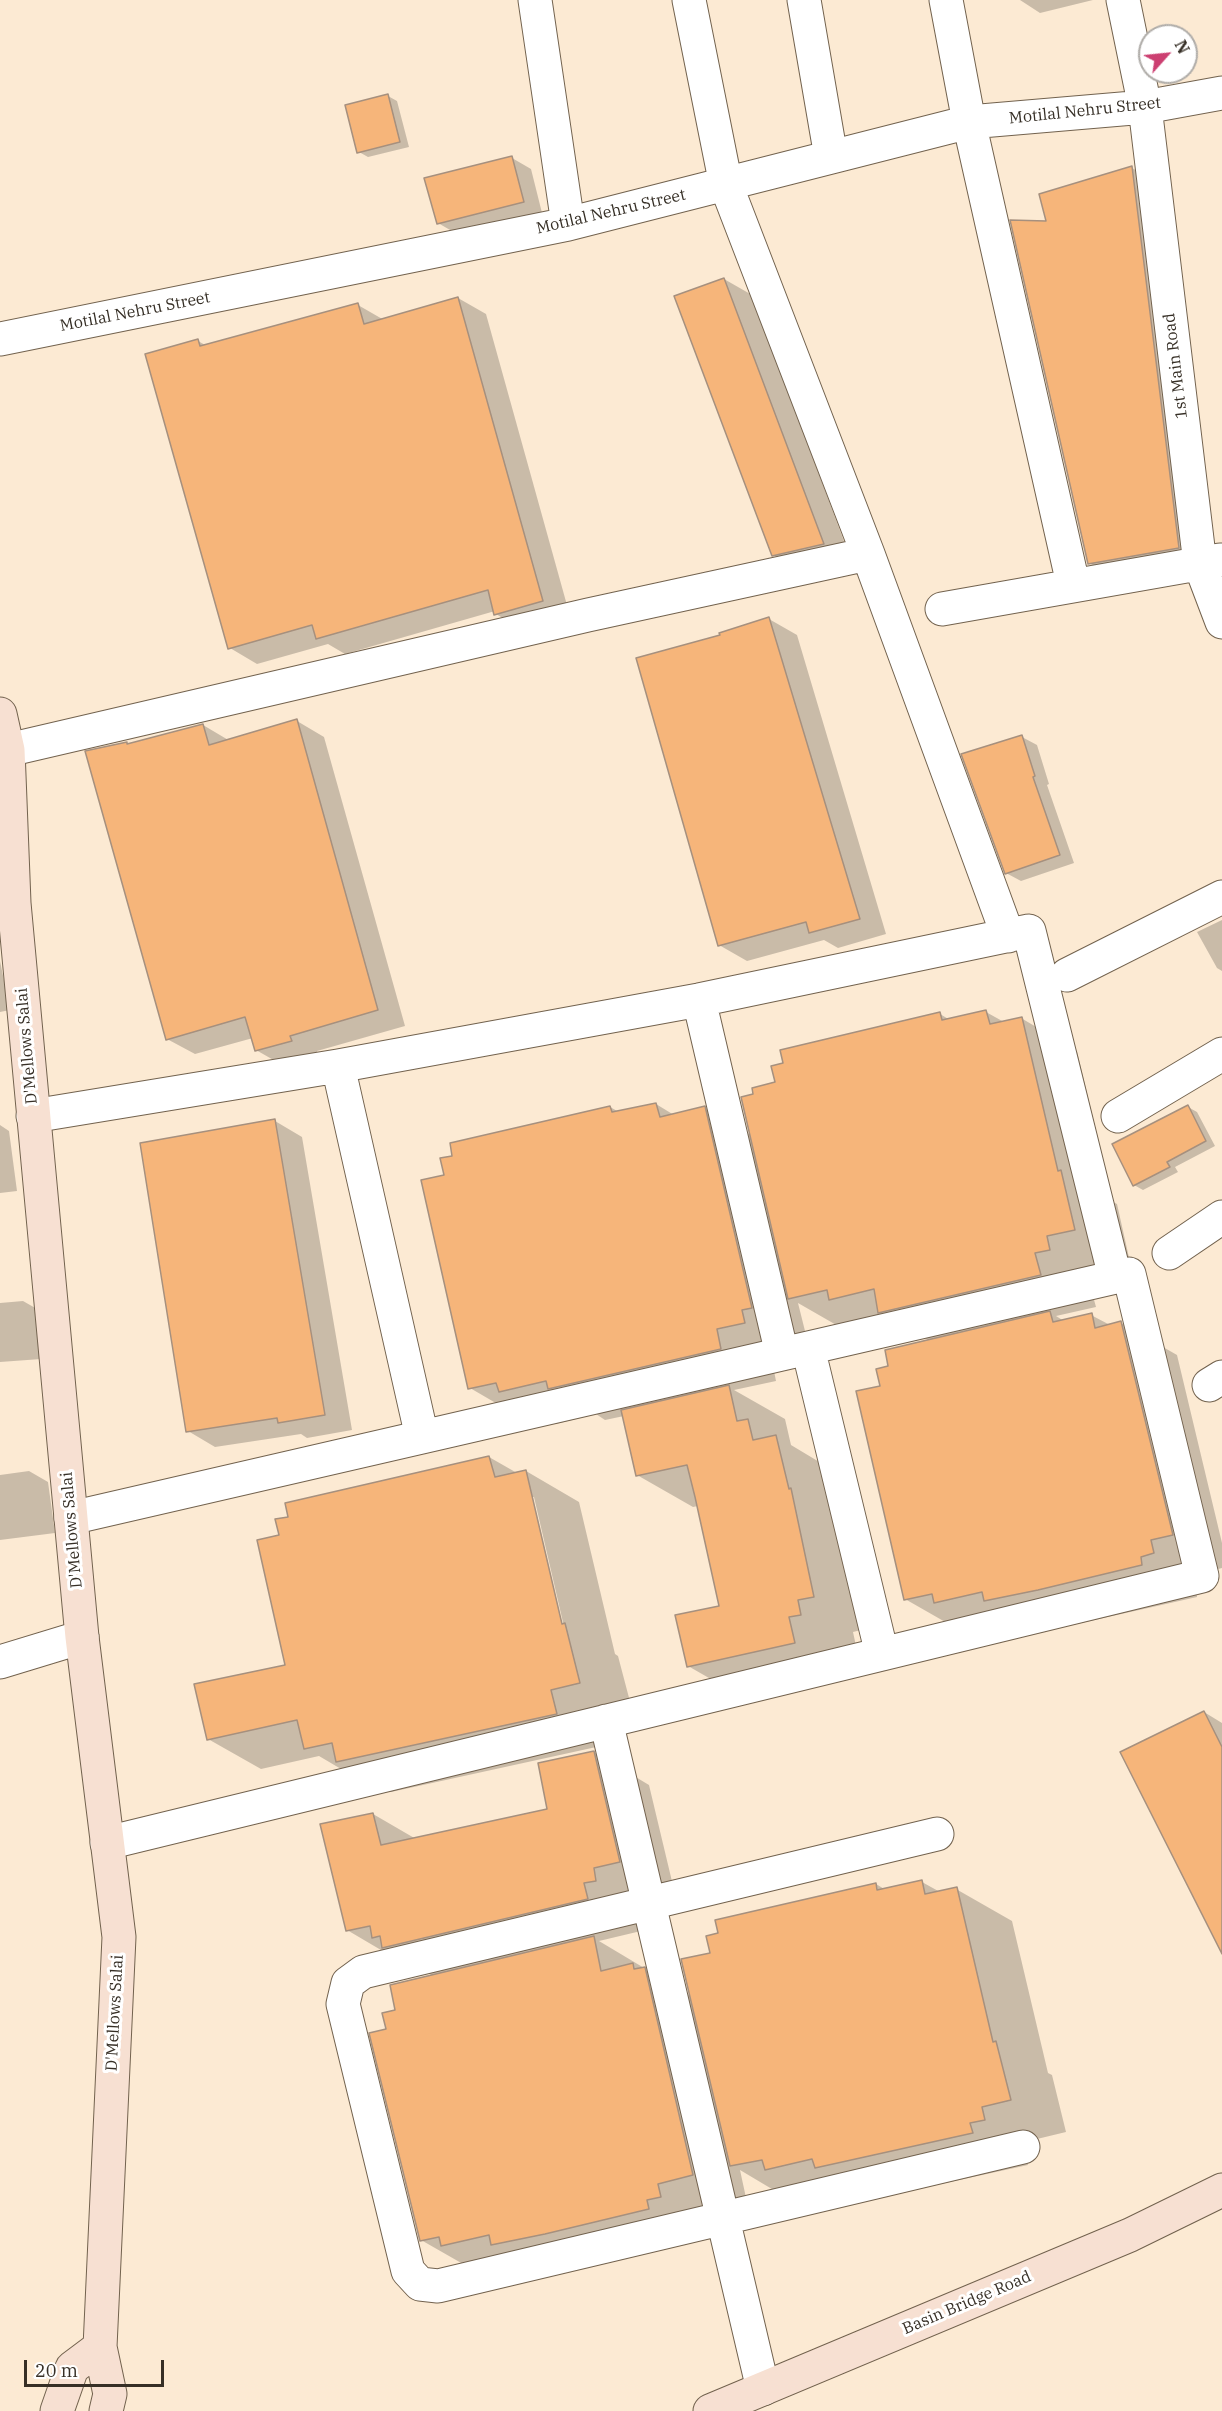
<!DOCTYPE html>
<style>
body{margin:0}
#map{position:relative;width:1222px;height:2411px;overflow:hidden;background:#fcead3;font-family:"IBM Plex Serif",serif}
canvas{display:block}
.north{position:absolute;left:1138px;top:24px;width:60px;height:60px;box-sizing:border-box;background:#fff;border:2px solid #afaca8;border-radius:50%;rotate:63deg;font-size:16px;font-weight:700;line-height:24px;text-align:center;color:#362f26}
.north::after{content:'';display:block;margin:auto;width:21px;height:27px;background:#cc3f71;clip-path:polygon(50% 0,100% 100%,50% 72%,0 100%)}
.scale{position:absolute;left:24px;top:2360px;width:140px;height:27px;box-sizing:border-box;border:3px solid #362f26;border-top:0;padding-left:8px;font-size:18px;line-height:21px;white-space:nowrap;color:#362f26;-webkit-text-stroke:4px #fff;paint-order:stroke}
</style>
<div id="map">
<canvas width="1222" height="2411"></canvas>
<div class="north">N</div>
<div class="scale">20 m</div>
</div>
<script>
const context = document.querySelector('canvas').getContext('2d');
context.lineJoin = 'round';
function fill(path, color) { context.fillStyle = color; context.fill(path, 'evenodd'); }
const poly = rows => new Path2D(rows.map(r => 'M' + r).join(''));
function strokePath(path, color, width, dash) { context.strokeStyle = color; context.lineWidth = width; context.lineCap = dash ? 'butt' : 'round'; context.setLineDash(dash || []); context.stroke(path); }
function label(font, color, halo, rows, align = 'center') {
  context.font = font + ' "IBM Plex Serif",serif'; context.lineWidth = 6; context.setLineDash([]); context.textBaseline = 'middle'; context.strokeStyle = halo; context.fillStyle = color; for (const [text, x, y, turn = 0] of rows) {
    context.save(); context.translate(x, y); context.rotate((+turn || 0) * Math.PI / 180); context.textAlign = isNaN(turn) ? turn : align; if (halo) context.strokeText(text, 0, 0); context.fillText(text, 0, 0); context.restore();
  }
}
fill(poly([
 [1020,0,1093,0,1040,13],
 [388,96,397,101,409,147,368,157,359,152],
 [512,158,531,169,542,213,457,234,438,223],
 [1132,168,1167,188,1213,568,1124,583,1089,563,1048,223],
 [724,279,752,295,851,560,801,571,773,555],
 [458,298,486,314,570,616,523,630,496,614,495,611,345,654,328,644,257,664,230,648,198,341,207,346,358,305,384,320],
 [769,619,797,635,886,934,838,948,824,940,747,961,719,945,722,636],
 [297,721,324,737,405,1026,317,1051,319,1056,284,1066,256,1050,253,1038,195,1054,167,1039,126,743,129,745,203,725,230,741],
 [1022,737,1037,745,1049,784,1047,785,1074,863,1021,881,1006,873],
 [1222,920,1222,971,1217,968,1197,932],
 [0,961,10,1010,0,1012],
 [986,1012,1004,1022,1021,1018,1077,1051,1113,1202,1117,1204,1130,1262,1090,1285,1096,1307,1056,1316,1064,1321,1091,1315,1110,1325,1121,1323,1177,1355,1222,1543,1222,1568,1206,1572,1196,1588,1197,1597,1041,1632,1029,1625,961,1631,905,1599,881,1387,889,1367,930,1341,905,1327,845,1330,798,1303,807,1339,772,1361,776,1381,734,1390,785,1419,791,1445,831,1469,869,1628,853,1632,856,1646,744,1698,688,1666,720,1607,698,1506,693,1507,637,1475,624,1416,605,1420,596,1414,556,1424,543,1416,525,1420,470,1388,446,1176,454,1157,451,1144,610,1107,619,1112,656,1104,674,1115,704,1107,751,1135,755,1095,776,1083,940,1014,950,1020],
 [1188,1107,1197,1112,1215,1146,1175,1167,1178,1172,1143,1190,1134,1185],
 [275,1121,302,1137,352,1430,307,1438,301,1434,215,1447,188,1431],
 [0,1125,9,1131,17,1191,0,1193],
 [23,1301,51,1317,55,1358,0,1362,0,1303],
 [489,1457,517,1473,526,1471,579,1502,615,1654,618,1656,633,1713,610,1744,391,1792,365,1777,358,1779,319,1756,261,1769,208,1739,287,1666,281,1536,290,1518],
 [531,1497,534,1497,565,1631,563,1632],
 [29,1471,48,1482,55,1533,0,1540,0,1475],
 [1204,1712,1222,1723,1222,1950],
 [594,1752,649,1785,675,1894,641,1931,599,1941,691,1996,712,1954,876,1884,886,1890,922,1882,940,1892,956,1889,1012,1921,1048,2073,1052,2075,1066,2132,1037,2139,1040,2152,1025,2155,1028,2165,872,2199,787,2198,740,2170,748,2207,702,2232,704,2240,548,2276,477,2272,421,2240,388,2030,396,2012,433,1976,408,1961,403,1963,347,1930,373,1814,416,1839,549,1810]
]), '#0003');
const building = poly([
 [388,94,400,142,357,153,345,105,388,94],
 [512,156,524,202,437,224,424,178,512,156],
 [1132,166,1179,548,1088,564,1010,220,1046,221,1039,194,1132,166],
 [724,278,824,544,772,556,674,296,724,278],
 [458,297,543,601,494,615,488,590,316,639,312,625,228,649,145,354,198,339,200,346,358,303,364,324,458,297],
 [769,617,860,919,809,933,806,922,718,946,636,658,720,635,719,633,769,617],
 [297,719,378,1010,290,1036,292,1041,255,1051,245,1017,166,1040,85,751,127,742,127,744,203,724,209,745,297,719],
 [1022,735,1035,776,1033,777,1060,855,1005,874,961,754,1022,735],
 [986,1010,990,1024,1022,1017,1058,1171,1061,1170,1075,1230,1047,1236,1050,1250,1035,1253,1041,1275,878,1313,874,1289,829,1300,827,1290,788,1299,741,1097,753,1094,752,1088,775,1082,771,1066,783,1063,780,1050,940,1012,942,1020,986,1010],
 [656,1103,660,1117,705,1106,752,1308,742,1310,745,1323,717,1329,721,1349,548,1389,546,1381,499,1392,496,1383,468,1389,421,1180,444,1175,440,1158,452,1156,450,1143,610,1106,612,1112,656,1103],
 [1188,1105,1206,1141,1167,1162,1170,1167,1133,1186,1112,1144,1188,1105],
 [275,1119,325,1415,278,1423,277,1418,186,1432,140,1143,275,1119],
 [1050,1311,1053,1322,1092,1313,1095,1328,1121,1321,1173,1535,1151,1540,1154,1553,1141,1557,1142,1565,1038,1590,984,1601,982,1592,934,1603,932,1594,904,1600,856,1391,880,1386,876,1369,888,1366,885,1350,1050,1311],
 [729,1385,737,1421,748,1419,753,1440,776,1435,789,1489,791,1488,814,1597,798,1600,801,1615,789,1617,795,1643,687,1667,675,1615,719,1606,695,1497,687,1465,636,1476,621,1410,729,1385],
 [489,1456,495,1477,526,1470,562,1624,565,1623,580,1683,551,1690,557,1714,336,1762,332,1743,304,1749,297,1720,207,1740,194,1684,285,1665,257,1540,279,1535,275,1519,288,1517,285,1503,489,1456],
 [1204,1711,1222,1747,1222,1954,1120,1752,1204,1711],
 [594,1751,620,1862,594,1868,596,1881,584,1883,588,1899,382,1948,380,1936,372,1938,370,1926,346,1931,320,1824,373,1813,381,1845,547,1809,538,1763,594,1751],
 [922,1880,925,1894,957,1887,993,2042,996,2041,1011,2100,982,2107,985,2120,970,2123,973,2133,815,2168,812,2159,765,2170,762,2160,730,2166,681,1959,710,1953,706,1936,718,1933,715,1920,876,1883,877,1890,922,1880],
 [594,1936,601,1971,633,1963,634,1969,645,1967,693,2175,658,2184,661,2197,647,2200,649,2209,545,2234,491,2245,489,2235,441,2246,439,2237,420,2241,369,2033,386,2029,382,2013,395,2010,390,1985,594,1936]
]);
fill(building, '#f6b57a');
strokePath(building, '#a6907e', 1.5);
const minor = poly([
 [535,0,568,224],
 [689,0,726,185,868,554],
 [804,0,831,157],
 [946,0,969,122,1073,584],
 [1123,0,1145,107,1200,564,1222,622],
 [0,339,568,224,969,122,1145,107,1222,93],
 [942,609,1220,560],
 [8,750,588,615,868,554,1008,936],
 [1067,975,1222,897],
 [699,1000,782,1354],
 [338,1066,422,1437],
 [33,1116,338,1066,699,1000,1029,931,1115,1277],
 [1118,1116,1222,1054],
 [1169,1253,1222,1217],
 [808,1348,882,1654],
 [1209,1385,1222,1377],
 [71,1518,1129,1274,1202,1576,107,1843],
 [0,1662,82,1637],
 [606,1721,763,2389],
 [937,1834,363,1972,348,1983,343,2004,408,2271,420,2284,438,2286,1023,2147]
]);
const secondary = poly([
 [0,714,8,750,14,903,82,1637,119,1937,100,2347,110,2394,106,2411],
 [57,2411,72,2368,100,2347],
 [710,2411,1130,2235,1222,2190]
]);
strokePath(minor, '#72624e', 35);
strokePath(secondary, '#72624e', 35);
strokePath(minor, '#fff', 33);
strokePath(secondary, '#f7e0d2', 33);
label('16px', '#362f26', '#fff', [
 ["Motilal Nehru Street",1085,111,-6],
 ["Motilal Nehru Street",611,212,-13],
 ["Motilal Nehru Street",135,312,-11],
 ["1st Main Road",1176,366,-97],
 ["D'Mellows Salai",27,1046,-95],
 ["D'Mellows Salai",72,1530,-95],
 ["D'Mellows Salai",115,2013,-87],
 ["Basin Bridge Road",967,2303,-23]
]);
</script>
